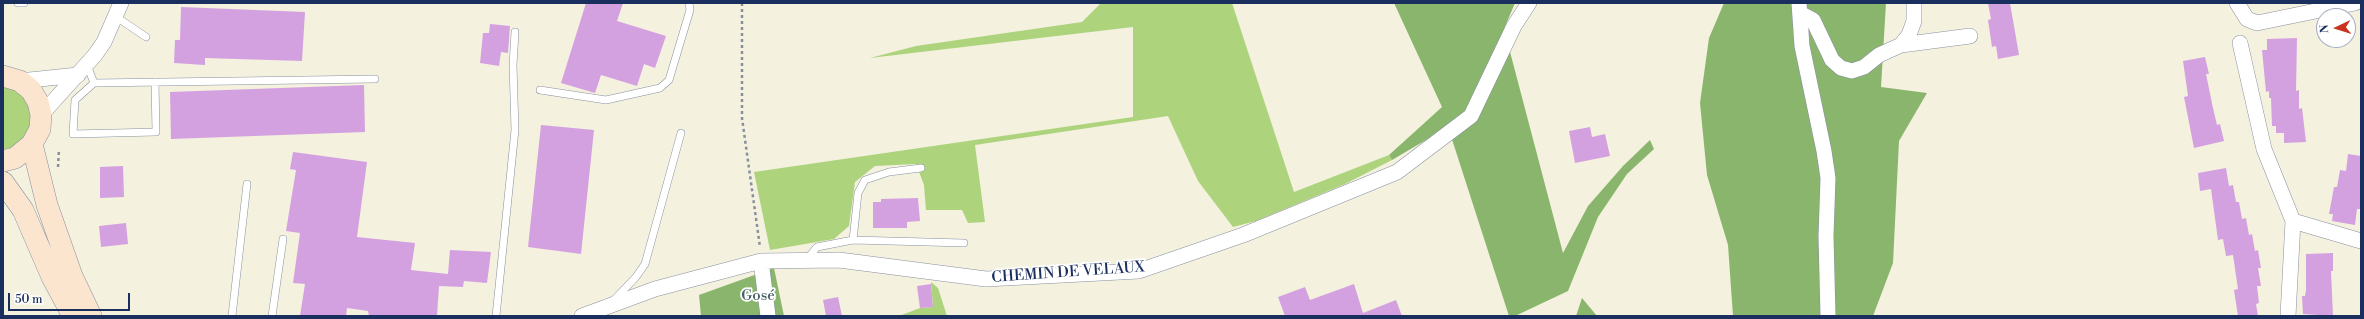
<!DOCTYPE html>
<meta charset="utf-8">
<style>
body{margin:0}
#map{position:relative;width:2364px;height:319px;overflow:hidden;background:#f4f1df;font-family:"Libre Bodoni",serif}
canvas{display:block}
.frame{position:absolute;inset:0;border:4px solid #1b2f5e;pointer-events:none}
.north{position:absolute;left:2316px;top:8px;width:40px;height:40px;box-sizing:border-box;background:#fff;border:1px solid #a4acbf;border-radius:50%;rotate:266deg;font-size:11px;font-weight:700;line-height:16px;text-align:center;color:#1b2f5e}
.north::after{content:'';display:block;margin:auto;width:14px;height:18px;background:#c8321e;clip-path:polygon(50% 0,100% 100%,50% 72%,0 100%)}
.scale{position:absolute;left:8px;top:293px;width:122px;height:18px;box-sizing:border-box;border:2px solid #1b2f5e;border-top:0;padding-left:5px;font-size:12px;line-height:14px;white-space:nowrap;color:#1b2f5e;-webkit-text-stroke:3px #fff;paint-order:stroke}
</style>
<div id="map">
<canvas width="2364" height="319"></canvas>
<div class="frame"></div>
<div class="north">N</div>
<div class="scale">50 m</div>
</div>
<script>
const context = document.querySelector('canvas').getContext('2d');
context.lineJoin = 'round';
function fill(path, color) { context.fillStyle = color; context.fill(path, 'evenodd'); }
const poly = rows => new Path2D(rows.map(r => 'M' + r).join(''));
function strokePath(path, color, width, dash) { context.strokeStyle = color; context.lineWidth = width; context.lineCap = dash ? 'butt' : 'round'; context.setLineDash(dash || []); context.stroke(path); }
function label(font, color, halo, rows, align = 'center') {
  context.font = font + ' "Libre Bodoni",serif'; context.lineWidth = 3.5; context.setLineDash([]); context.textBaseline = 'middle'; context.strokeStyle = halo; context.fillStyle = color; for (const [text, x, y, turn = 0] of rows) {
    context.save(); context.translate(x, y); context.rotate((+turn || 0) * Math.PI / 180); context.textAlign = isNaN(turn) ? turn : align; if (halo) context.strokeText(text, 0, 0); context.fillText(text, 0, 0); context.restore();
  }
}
fill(poly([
 [1101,3,1232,3,1294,192,1389,155,1392,160,1345,184,1256,221,1233,227,1198,181,1168,116,975,145,985,222,968,223,962,210,926,210,924,185,916,164,875,166,855,182,849,226,834,239,770,250,754,172,1133,117,1133,27,870,58,916,46,1082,22],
 [3,82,28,100,32,123,26,136,14,147,3,150],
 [931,282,938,288,947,316,899,316,920,308,933,307]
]), '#add37d');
fill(poly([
 [1394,3,1515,3,1504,29,1563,253,1588,206,1623,166,1650,140,1654,149,1627,174,1598,217,1568,291,1515,316,1509,316,1448,127,1392,160,1389,155,1442,107],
 [1724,3,1886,3,1881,87,1927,93,1899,141,1893,263,1873,316,1733,316,1728,245,1707,175,1700,103,1709,38],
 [774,268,784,316,701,316,699,295],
 [1582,298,1597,316,1576,316]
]), '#8ab56c');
fill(poly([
 [586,3,623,3,617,21,666,36,655,68,644,64,637,86,601,75,595,93,561,83],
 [1988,3,2010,3,2019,55,1998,59,1996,46,1992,47,1988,20,1991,19],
 [181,7,305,12,302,61,205,58,205,65,174,63,175,40,180,40],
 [490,24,510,26,508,53,501,52,499,66,480,63,483,33,489,33],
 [2297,38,2296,91,2299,90,2299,109,2302,108,2306,142,2284,143,2284,133,2276,133,2276,126,2272,126,2271,98,2269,98,2269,91,2266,92,2262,50,2267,50,2267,39],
 [2205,57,2209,74,2206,74,2213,108,2217,125,2220,124,2224,141,2194,148,2184,97,2188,96,2183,61],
 [364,85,365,132,171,139,170,92],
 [541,125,594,130,581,254,528,247],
 [1590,127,1592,137,1605,134,1610,156,1575,163,1569,131],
 [293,152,367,162,357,237,415,243,411,270,448,274,450,250,491,252,487,283,464,281,463,287,439,286,437,316,369,316,368,311,347,308,346,316,300,316,305,284,293,283,300,233,286,231,296,170,290,169],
 [2348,154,2361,156,2361,209,2357,209,2355,225,2332,221,2333,214,2329,214,2334,187,2337,187,2340,170,2346,171],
 [123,166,124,197,100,198,100,167],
 [2226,168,2229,186,2233,185,2236,202,2239,202,2242,219,2246,218,2249,235,2252,234,2255,251,2258,250,2261,268,2258,268,2261,286,2257,286,2259,303,2256,304,2258,316,2238,316,2234,290,2238,289,2233,255,2226,256,2223,239,2218,240,2211,189,2200,191,2198,173],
 [918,198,920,221,907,222,907,228,873,228,873,202,881,202,881,199],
 [126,223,128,244,101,247,99,226],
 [2333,253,2333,271,2331,271,2333,316,2303,314,2302,296,2305,296,2306,290,2306,254],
 [931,284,933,307,920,308,917,286],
 [1354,284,1363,313,1396,300,1402,316,1285,316,1278,297,1305,287,1310,300],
 [838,297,842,316,826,316,823,300]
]), '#d4a1e0');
const service = poly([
 [18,3,24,3],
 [115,16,146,37],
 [87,65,94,83,375,79],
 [94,83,75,100,73,134,156,132,155,82],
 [540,90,606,100,660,88,669,80,690,10,689,3],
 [853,240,964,243],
 [807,259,817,247,853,240,858,193,865,180,889,172,921,168],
 [614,300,636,277,645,264,681,133],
 [232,316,247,184],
 [272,316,283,239],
 [496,316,515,130,513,65,515,32]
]);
const minor = poly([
 [1799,3,1802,46,1824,151,1828,178,1826,236,1828,316],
 [2237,3,2247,19,2257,23,2355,3],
 [1800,13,1813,20,1832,60,1841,68,1852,71,1864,67,1879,55,1901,45,1909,35,1914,21,1914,3],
 [2240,43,2264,149,2293,221,2288,316],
 [1901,45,1970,36],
 [20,81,78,75],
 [41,115,95,55,104,42,121,3],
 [2293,221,2361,241],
 [761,261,768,316],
 [582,316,655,289,761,261,839,260,986,279,1139,271,1243,235,1397,172,1471,116,1514,26,1529,3]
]);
const secondary = poly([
 [3,76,20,81,31,90,38,102,41,115,40,129,32,144,15,158,3,161],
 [32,144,47,205,72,276,91,316],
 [3,182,23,210,52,277,73,316]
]);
strokePath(service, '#88909e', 8);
strokePath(minor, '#88909e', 16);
strokePath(secondary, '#88909e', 22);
strokePath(poly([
 [742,3,742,118,760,247],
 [58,167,59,149]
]), '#88909e', 2.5, [3, 3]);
strokePath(service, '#fff', 7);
strokePath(minor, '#fff', 15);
strokePath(secondary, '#fce5cf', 21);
label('15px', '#1b2f5e', '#fff', [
 ["CHEMIN DE VELAUX",1068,273,-4]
]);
label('15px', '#476067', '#fff', [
 ["Gosé",758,296]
]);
</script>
